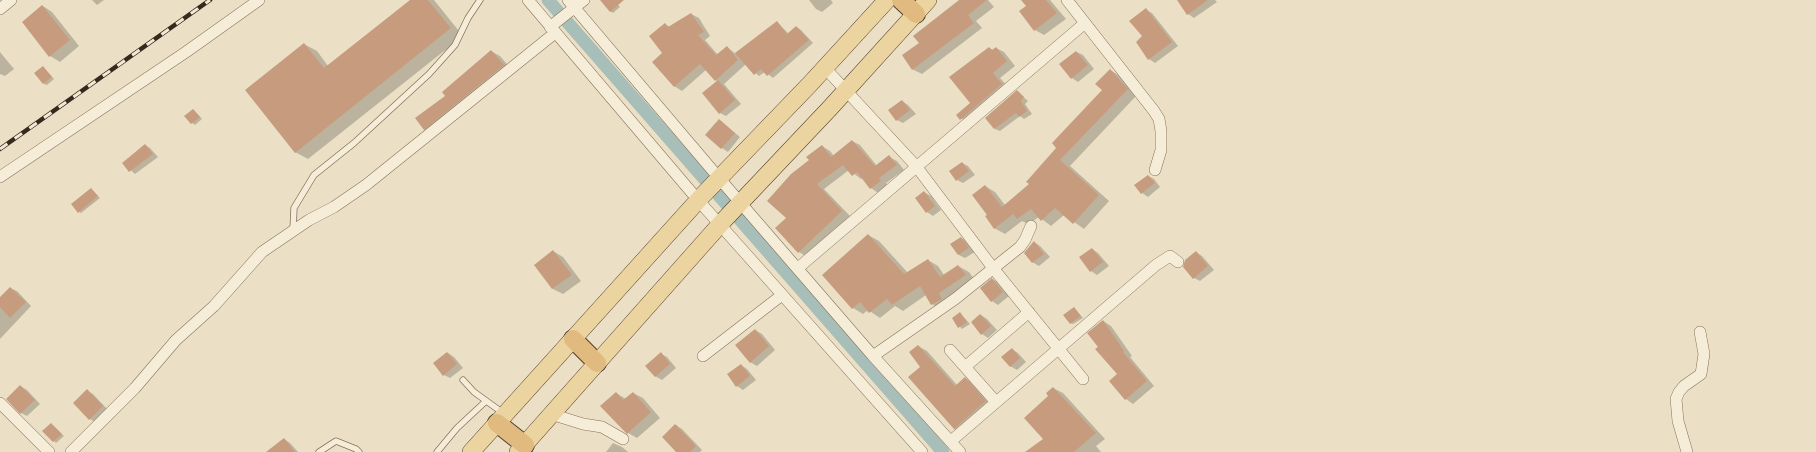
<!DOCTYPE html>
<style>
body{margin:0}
canvas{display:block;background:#ebe0c5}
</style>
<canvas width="1816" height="452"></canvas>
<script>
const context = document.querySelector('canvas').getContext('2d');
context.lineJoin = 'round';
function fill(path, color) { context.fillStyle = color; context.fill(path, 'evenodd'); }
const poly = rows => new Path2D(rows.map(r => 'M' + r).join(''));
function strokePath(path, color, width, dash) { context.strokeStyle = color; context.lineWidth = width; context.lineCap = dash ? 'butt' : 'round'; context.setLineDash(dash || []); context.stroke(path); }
fill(poly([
 [92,0,104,0,97,5],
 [411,0,434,0,463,36,308,159,295,152,304,44,317,51,328,66],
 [608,0,614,0,620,7,613,13,610,11],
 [809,0,831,0,833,3,822,12,816,9],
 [960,0,988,0,994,7,976,21,982,28,922,74,912,69,920,43],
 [1025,0,1050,0,1066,19,1044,35,1035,30],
 [1178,0,1215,0,1217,2,1194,18,1188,14],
 [43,6,52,12,79,46,60,62,50,56,23,22],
 [1146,10,1152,13,1178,46,1155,63,1149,59],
 [691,14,699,18,710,36,705,40,718,55,727,47,736,54,777,22,789,34,797,27,801,30,813,43,773,78,765,72,759,76,746,64,724,84,741,104,726,116,720,113,717,81,706,70,682,91,674,86,663,53,665,24,670,27],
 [989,48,993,50,996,48,1004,52,1015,66,1000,78,1010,89,969,124,957,115,972,103],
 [491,51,500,56,512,70,433,134,424,129,446,96],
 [0,52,14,69,5,76,0,74],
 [1077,52,1083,55,1094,69,1078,82,1072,78],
 [43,67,54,79,47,85,44,84],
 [1110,70,1120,76,1137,95,1070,166,1109,201,1084,229,1064,215,1051,226,1039,217,1028,224,1022,221,1005,234,994,228,988,215,985,186,995,192,1005,205,1030,184,1104,90],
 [1017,91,1028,101,1025,104,1032,114,1024,119,1020,116,1000,131,995,129,986,118],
 [902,101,908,105,916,114,903,123,897,120],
 [194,110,202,119,195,125,192,123],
 [719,120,740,137,728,152,722,148],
 [852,141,860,145,877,166,889,157,897,161,904,170,886,183,888,185,878,193,871,188,863,178,861,179,849,170,824,189,850,216,807,257,799,252,776,228,788,217,810,161,822,146,830,151,834,156],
 [145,145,150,148,158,157,135,174,123,163],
 [962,163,968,166,975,175,963,183,957,180],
 [1148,176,1154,179,1160,187,1148,197,1142,193],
 [91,189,100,198,81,213,79,212],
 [924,192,931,196,941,210,933,216,927,212],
 [868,235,879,241,908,273,928,260,938,266,944,275,958,266,969,272,976,282,942,310,932,304,926,295,903,311,895,306,880,318,868,310,863,314,853,308],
 [961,238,967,241,975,252,965,258,959,255,952,244],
 [1034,242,1040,246,1050,257,1039,266,1032,262],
 [1092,249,1098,253,1109,266,1097,275,1091,271],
 [553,251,563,257,581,281,563,294,553,289,535,265],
 [1196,252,1202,256,1214,270,1200,281,1194,278],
 [992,279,999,283,1009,296,998,305,992,301],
 [10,288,17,291,31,306,0,339,0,298],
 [1074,308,1083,318,1073,324,1070,323],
 [960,313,970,324,962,329,953,319],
 [981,315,987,319,997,330,988,338,982,334],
 [1103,321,1111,326,1132,356,1130,357,1154,386,1133,404,1126,399,1118,374,1099,347],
 [755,330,762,334,775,350,757,366,750,362],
 [918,346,927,351,957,385,965,378,973,383,994,407,963,434,954,429,921,367],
 [1012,349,1018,353,1026,362,1017,370,1010,366],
 [448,353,454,357,463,368,450,378,444,375],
 [661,354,667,357,676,368,662,380,655,376],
 [741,365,747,369,756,380,743,390,737,386],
 [20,386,27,390,40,404,27,416,21,413],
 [1053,388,1063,393,1105,439,1096,446,1101,452,1027,452,1044,439,1049,396],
 [87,391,93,394,109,411,96,423,90,419,74,403],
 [616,393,626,399,633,393,643,398,660,418,637,438,628,433],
 [51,424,64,436,56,443,54,441],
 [676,425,682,429,702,450,700,452,677,452],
 [284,439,290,443,298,452,274,452],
 [613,443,622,447,628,452,606,452]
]), '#0003');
strokePath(poly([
 [548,0,943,452]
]), '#a7bfb8', 13);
fill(poly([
 [410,0,428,0,451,28,295,153,245,90,304,43,324,68],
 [600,0,624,0,610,12],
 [959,0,987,0,968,15,974,23,912,70,902,55,919,43,913,36],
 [1021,0,1046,0,1057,13,1034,31,1019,11,1026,6],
 [1177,0,1208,0,1187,15],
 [42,5,70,40,49,57,22,22],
 [1146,8,1172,42,1148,60,1136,42,1142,36,1129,21],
 [691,13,704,32,698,35,716,55,727,46,738,60,715,81,700,64,674,87,652,62,662,53,649,36,665,23,668,27],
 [777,21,787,34,796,26,809,40,767,76,761,69,754,75,735,53],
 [989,47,992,50,996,47,1007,61,993,73,1002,84,960,120,956,115,970,103,949,77],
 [491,50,504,65,424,130,415,118,445,96,442,92],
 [1076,51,1088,65,1071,79,1059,64],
 [43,66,52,77,43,84,34,73],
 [1110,69,1128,89,1060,160,1099,195,1073,224,1055,208,1041,221,1031,209,1017,219,1013,214,994,229,985,216,987,215,972,195,985,185,1002,207,1029,184,1026,182,1056,148,1052,143,1102,90,1095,84],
 [718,80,735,100,719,114,702,93],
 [1017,90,1024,97,1021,101,1027,111,1019,117,1016,113,994,129,985,118],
 [902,100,910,110,896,121,888,110],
 [193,109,200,117,191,124,184,116],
 [719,119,735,133,721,149,705,135],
 [852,140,875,166,889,155,897,165,879,178,881,181,870,189,857,172,852,176,843,165,817,184,842,211,798,253,775,228,786,218,767,201,791,174,809,160,806,157,822,145,831,157],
 [145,144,153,154,129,172,122,163],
 [962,162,969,171,956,181,949,171],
 [1148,175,1155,183,1141,194,1134,185],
 [91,188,98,196,78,213,71,204],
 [924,191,935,206,926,213,915,198],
 [868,234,904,274,928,259,940,277,958,265,966,275,939,293,942,299,931,305,920,286,892,305,887,299,869,313,860,302,852,309,822,275],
 [961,237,969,248,958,255,950,244],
 [1034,241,1044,254,1032,263,1024,253],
 [1092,248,1103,262,1090,272,1079,257],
 [553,250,572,275,552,289,534,265],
 [1196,251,1208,266,1193,279,1183,267,1185,260],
 [992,278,1003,292,991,302,980,288],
 [10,287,26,302,10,318,0,307,0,297],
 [1074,307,1081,316,1070,324,1063,315],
 [960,312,967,322,958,328,952,318],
 [980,314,991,326,981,335,971,322],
 [1103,320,1124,351,1123,352,1147,381,1125,400,1109,381,1117,374,1095,349,1098,347,1087,333],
 [755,329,769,346,750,363,735,345],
 [918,345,955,386,965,377,986,401,954,429,908,377,920,367,909,352],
 [1012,348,1020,358,1010,367,1001,357],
 [447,352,457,364,443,376,433,363],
 [661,352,670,364,655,377,645,366],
 [741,364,750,376,736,387,727,374],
 [20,385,35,400,20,414,6,399],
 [1053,387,1096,433,1074,452,1025,452,1043,439,1024,418,1048,396,1046,393],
 [87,389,103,406,89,420,73,403],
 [616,392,623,400,633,392,651,412,627,434,600,406],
 [51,423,62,434,53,442,42,431],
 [675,424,696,446,690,452,676,452,662,437],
 [284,438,295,452,266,452]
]), '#c79c7e');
const service = poly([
 [293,230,294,208,314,175,354,143,429,74,455,45,468,18,480,0],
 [463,380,474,392,503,413],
 [319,452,336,441,356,449,359,452],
 [437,452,457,428,486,401]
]);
const minor = poly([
 [528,0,698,200,922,452],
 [568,0,719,178,873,356,960,452],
 [1067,0,1154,111,1159,119,1161,131,1161,150,1155,170],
 [0,9,11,0],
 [550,27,584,0],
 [825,68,916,166,993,268,1083,379],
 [0,177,186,52,259,0],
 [798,268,1085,23],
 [950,350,996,402],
 [703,356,782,295],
 [873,356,955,299,1020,247,1025,240,1031,226],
 [965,367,1029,312],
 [0,403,49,452],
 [551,414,583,424,602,427,623,439],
 [951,441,1156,265,1170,256,1178,262],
 [71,452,135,388,176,340,214,306,262,252,309,220,334,207,366,185,555,33],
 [1687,452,1678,421,1676,399,1679,392,1684,386,1701,374,1704,354,1700,332]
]);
const primary = poly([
 [471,452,702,196,810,84,887,0],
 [518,452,724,220,830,108,928,0]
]);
const trunk = poly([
 [901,0,916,14],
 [573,339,597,363],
 [497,423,525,445]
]);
strokePath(service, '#85725d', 7);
strokePath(minor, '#85725d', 12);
strokePath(primary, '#534030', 18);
strokePath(trunk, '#534030', 20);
strokePath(service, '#f6edd8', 5.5);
strokePath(minor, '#f6edd8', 11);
strokePath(primary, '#ecd4a0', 17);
strokePath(trunk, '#e0ba7e', 18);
const rail = poly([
 [0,149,210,0]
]);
strokePath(rail, '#362a1f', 4.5);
strokePath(rail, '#f3ead4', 3, [9]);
</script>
